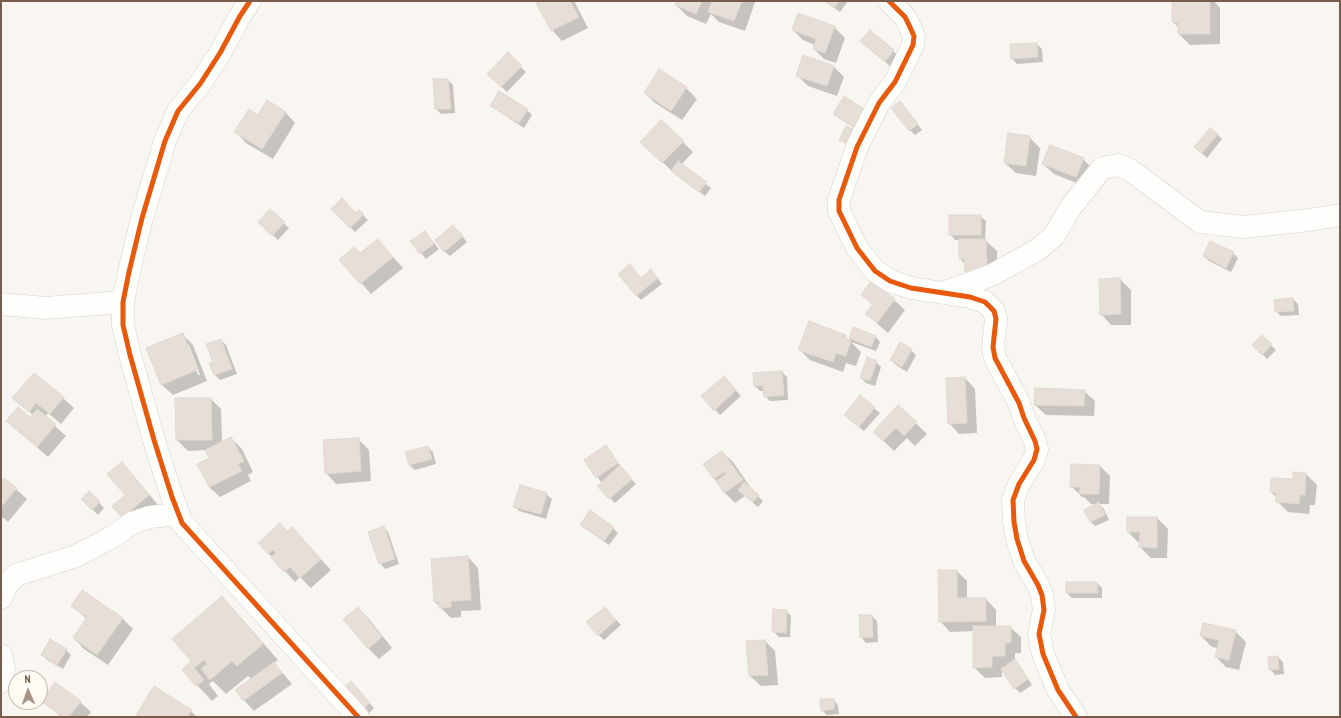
<!DOCTYPE html>
<style>
body{margin:0}
#map{position:relative;width:1341px;height:718px;overflow:hidden;background:#f9f5f0;font-family:"PT Sans Narrow",sans-serif}
canvas{display:block}
.frame{position:absolute;inset:0;border:2px solid #7a5c4d;pointer-events:none}
.north{position:absolute;left:8px;top:670px;width:40px;height:40px;box-sizing:border-box;background:#fffaf3;border:1px solid #cabbb1;border-radius:50%;rotate:358deg;font-size:11px;font-weight:700;line-height:16px;text-align:center;color:#7a5c4d}
.north::after{content:'';display:block;margin:auto;width:14px;height:18px;background:#a69286;clip-path:polygon(50% 0,100% 100%,50% 72%,0 100%)}
</style>
<div id="map">
<canvas width="1341" height="718"></canvas>
<div class="frame"></div>
<div class="north">N</div>
</div>
<script>
const context = document.querySelector('canvas').getContext('2d');
context.lineJoin = 'round';
function fill(path, color) { context.fillStyle = color; context.fill(path, 'evenodd'); }
const poly = rows => new Path2D(rows.map(r => 'M' + r).join(''));
function strokePath(path, color, width, dash) { context.strokeStyle = color; context.lineWidth = width; context.lineCap = dash ? 'butt' : 'round'; context.setLineDash(dash || []); context.stroke(path); }
fill(poly([
 [536,1,574,1,588,28,562,41,552,30],
 [678,1,754,1,755,2,745,31,719,22,711,14,706,24,687,16,676,5],
 [825,1,848,1,840,12],
 [1173,1,1214,1,1220,8,1220,44,1190,45,1179,34,1179,28,1173,22],
 [834,27,845,38,836,63,824,59,814,49,815,45,803,40,793,30],
 [870,31,899,56,890,66,867,46],
 [1037,44,1042,49,1043,62,1017,64,1012,58],
 [508,54,526,72,507,92,488,74],
 [834,67,844,77,837,96,808,86,797,75],
 [434,80,448,80,453,85,455,113,441,114,436,109],
 [686,88,697,99,682,120,655,103,645,93],
 [492,105,527,110,532,115,524,128,497,110],
 [905,108,922,130,915,135,910,130],
 [285,112,295,123,273,159,246,143,236,132],
 [834,114,874,118,864,134,840,119],
 [1217,134,1222,139,1207,158,1195,147],
 [1029,137,1040,148,1036,176,1016,173,1005,163],
 [683,142,693,152,681,165,711,188,705,196,677,176,652,152],
 [1050,146,1083,159,1094,170,1087,187,1054,174,1043,164],
 [332,209,356,214,359,211,368,220,355,232],
 [270,210,289,228,278,240,259,222],
 [980,216,986,221,985,240,997,251,997,282,976,282,966,271,965,264,960,259,960,240,955,240,950,234],
 [458,231,467,242,450,256,444,251],
 [425,232,439,249,426,259,421,253],
 [378,240,403,268,371,294,341,260,361,254],
 [1233,253,1238,258,1231,272,1209,261,1204,256],
 [656,276,662,284,641,300,636,295,641,279],
 [1120,279,1131,290,1131,325,1111,325,1101,314,1100,280],
 [862,294,894,300,905,310,888,333,866,314,873,305],
 [1293,299,1298,304,1299,315,1281,316,1276,311],
 [854,328,875,336,880,342,876,351,851,342,861,352,856,366,846,363,843,372,810,360,800,350,845,336,849,340],
 [182,334,193,345,207,381,173,395,162,385,147,348],
 [186,345,189,345,200,375,198,375],
 [1262,337,1276,350,1267,359,1254,345],
 [221,340,226,345,237,374,220,380,215,375,211,363,214,362],
 [911,350,916,355,907,372,896,365,891,360],
 [876,362,881,367,875,386,866,383,861,378],
 [782,372,787,377,788,400,770,401,765,396,765,391,760,391,755,386],
 [965,378,975,389,977,433,959,434,949,423],
 [729,383,741,396,720,415,703,396],
 [1084,391,1095,401,1094,416,1046,415,1035,405],
 [860,397,880,413,864,431,850,420],
 [14,398,63,398,74,408,61,424,48,413,45,417,66,436,48,457,7,421,30,418,33,415],
 [176,399,211,399,221,409,222,443,231,438,242,449,253,472,248,475,251,481,220,497,209,487,211,458,206,450,188,451,177,440],
 [898,406,927,434,915,446,907,438,894,451,874,432],
 [358,439,369,450,371,481,336,484,326,473],
 [428,447,433,452,436,464,415,470,409,465],
 [606,447,611,452,622,469,636,484,615,503,610,498,602,483,585,461],
 [722,452,733,462,753,491,763,501,758,507,745,496,735,503,725,493,714,478],
 [122,463,132,474,159,506,122,517,126,495],
 [1100,466,1110,476,1109,504,1099,504,1104,509,1109,520,1095,526,1090,521,1098,504,1091,504,1084,497,1082,497,1071,486],
 [1294,473,1306,474,1317,485,1315,505,1310,505,1309,514,1288,512,1277,501,1277,498,1271,492,1294,481],
 [1,483,16,489,27,499,8,522,1,516],
 [89,492,104,508,98,515,82,499],
 [546,494,552,499,546,519,519,511,514,506],
 [1128,518,1157,518,1168,529,1167,558,1151,558,1140,547,1140,542,1138,542,1128,532],
 [581,524,613,528,618,533,609,545,586,529],
 [383,527,388,532,399,564,385,569,380,563],
 [288,532,302,539,331,570,311,588,300,577,295,582,259,543],
 [468,557,478,568,481,610,461,611,461,617,451,618,435,602],
 [957,571,967,581,967,599,986,599,996,610,996,627,1010,627,1021,637,1021,653,1015,653,1015,661,1020,666,1032,685,1020,693,1015,688,1002,669,1002,677,985,678,974,667,974,631,950,632,940,621],
 [1067,583,1097,583,1102,588,1102,598,1072,598,1067,593],
 [82,592,123,619,133,629,108,665,84,649,74,638,87,619,72,606],
 [222,598,237,613,278,660,274,663,292,684,254,711,244,700,237,690,252,679,248,676,226,694,213,681,209,684,218,696,212,701,197,685,192,661],
 [358,608,369,619,392,648,379,659,368,648],
 [786,611,791,616,790,637,779,637,773,631],
 [610,613,621,625,604,640,599,635],
 [872,616,877,621,878,642,866,643,861,637],
 [1235,631,1246,642,1239,670,1226,667,1216,657,1218,648,1212,647,1201,636],
 [765,641,775,651,778,685,761,686,750,676],
 [66,650,71,655,63,669,47,660,42,655],
 [1278,657,1283,662,1284,674,1275,675,1270,669],
 [356,688,374,708,368,714,362,709],
 [42,700,80,702,91,712,87,717,61,717],
 [833,700,838,705,839,714,827,715,822,710],
 [191,711,197,717,140,717]
]), '#0003');
const building = poly([
 [535,1,570,1,579,17,551,31,535,1],
 [677,1,702,1,696,14,675,5,677,1],
 [712,1,742,1,734,21,708,12,712,1],
 [824,1,839,1,834,8,824,1],
 [1172,1,1210,1,1210,34,1178,34,1178,23,1172,22,1172,1],
 [798,13,835,26,825,53,813,49,816,39,792,30,798,13],
 [870,30,894,50,885,62,860,41,870,30],
 [1037,43,1038,57,1011,59,1010,44,1037,43],
 [508,52,522,66,501,87,487,74,508,52],
 [803,55,834,66,827,86,796,76,803,55],
 [659,69,687,87,671,111,644,93,659,69],
 [433,79,448,79,451,109,435,109,433,79],
 [499,91,528,109,519,123,490,106,499,91],
 [844,96,870,113,859,130,833,114,844,96],
 [267,100,286,112,262,149,234,132,249,109,258,115,267,100],
 [900,101,918,124,909,131,891,108,900,101],
 [661,120,684,141,662,163,640,142,661,120],
 [846,126,855,130,849,145,839,140,846,126],
 [1210,128,1218,134,1202,153,1194,147,1210,128],
 [1008,133,1030,136,1026,166,1004,163,1008,133],
 [1050,145,1084,158,1076,177,1042,164,1050,145],
 [678,161,707,182,699,192,671,171,678,161],
 [342,198,356,213,359,210,364,214,350,228,331,209,342,198],
 [270,209,285,222,272,236,258,222,270,209],
 [949,215,981,215,981,235,949,235,949,215],
 [453,225,463,236,444,252,435,240,453,225],
 [425,231,434,244,420,254,410,241,425,231],
 [378,239,393,257,360,284,339,260,354,247,360,253,378,239],
 [959,239,986,239,987,272,965,272,964,259,959,259,959,239],
 [1210,241,1234,252,1226,268,1203,256,1210,241],
 [630,264,641,278,651,269,658,278,636,296,618,274,630,264],
 [1120,278,1121,314,1100,315,1099,279,1120,278],
 [871,281,895,299,877,323,865,314,873,304,861,295,871,281],
 [1293,298,1294,311,1275,312,1274,300,1293,298],
 [809,321,846,335,845,338,851,340,846,356,836,353,833,362,798,350,809,321],
 [853,327,876,336,871,347,849,338,853,327],
 [183,333,197,370,161,385,146,348,183,333],
 [1262,335,1272,344,1262,355,1252,345,1262,335],
 [221,339,232,369,214,375,209,363,213,362,206,344,221,339],
 [900,342,912,349,902,367,890,360,900,342],
 [867,357,877,361,870,381,860,378,867,357],
 [782,371,784,395,764,397,763,385,754,386,753,373,782,371],
 [34,373,64,397,50,414,36,403,29,412,12,398,34,373],
 [724,376,736,390,714,411,701,396,724,376],
 [965,377,967,423,948,424,946,378,965,377],
 [1035,388,1085,390,1084,406,1034,405,1035,388],
 [860,395,875,407,859,427,844,415,860,395],
 [175,398,211,398,212,440,176,440,175,398],
 [898,405,917,422,904,436,896,428,883,441,873,432,898,405],
 [18,407,30,417,37,409,56,424,37,447,6,421,18,407],
 [231,437,244,461,238,464,242,471,209,487,197,464,209,458,205,450,231,437],
 [359,438,361,471,325,474,323,440,359,438],
 [606,445,618,463,596,478,584,460,606,445],
 [428,446,432,459,409,465,405,452,428,446],
 [722,451,743,480,724,493,716,481,726,474,724,472,714,479,703,464,722,451],
 [122,462,149,495,122,518,112,506,125,495,107,474,122,462],
 [1071,464,1100,465,1099,494,1079,494,1080,487,1070,487,1071,464],
 [620,465,632,479,609,499,597,486,620,465],
 [1293,472,1306,473,1305,495,1300,495,1299,504,1276,502,1276,493,1270,492,1271,478,1293,479,1293,472],
 [4,478,17,488,1,507,1,482,4,478],
 [744,482,759,495,753,502,738,490,744,482],
 [520,485,547,493,541,514,513,507,520,485],
 [89,491,100,502,92,510,81,499,89,491],
 [1099,502,1105,515,1090,522,1084,510,1099,502],
 [590,510,614,527,604,541,580,525,590,510],
 [1127,517,1157,517,1157,548,1139,547,1140,532,1127,532,1127,517],
 [280,523,287,531,292,527,321,559,300,578,290,567,284,572,271,558,276,553,273,550,268,554,258,543,280,523],
 [384,526,395,559,379,564,368,532,384,526],
 [468,556,471,600,451,601,451,607,439,608,439,602,434,602,431,559,468,556],
 [938,570,957,570,957,598,986,598,986,621,939,622,938,570],
 [1066,582,1097,582,1098,593,1066,593,1066,582],
 [82,590,123,618,97,655,73,638,87,617,71,606,82,590],
 [222,596,263,644,237,666,232,661,210,680,201,669,207,664,204,660,194,668,204,680,196,686,182,670,191,661,172,639,222,596],
 [358,607,382,637,368,649,343,619,358,607],
 [605,607,616,620,598,636,586,622,605,607],
 [773,609,787,610,786,633,772,632,773,609],
 [859,615,872,615,873,637,860,638,859,615],
 [1203,623,1236,630,1229,660,1215,657,1219,640,1200,636,1203,623],
 [973,626,1011,626,1011,643,1005,643,1005,656,992,656,992,667,973,668,973,626],
 [50,639,67,649,57,665,41,655,50,639],
 [765,640,768,675,749,676,746,641,765,640],
 [1278,656,1279,669,1269,670,1268,657,1278,656],
 [1015,659,1028,679,1014,689,1001,669,1015,659],
 [274,662,282,673,243,701,235,690,274,662],
 [351,681,370,703,362,710,343,688,351,681],
 [55,682,81,701,69,717,63,717,41,701,55,682],
 [154,686,192,710,187,717,139,717,136,715,154,686],
 [820,699,834,699,834,709,821,711,820,699]
]);
fill(building, '#e6ded7');
strokePath(building, '#e2d8d2', 1);
const street = poly([
 [250,1,240,16,220,53,200,84,178,111,165,141,142,218,129,272,123,302,123,325,130,355,154,440,172,497,182,523,358,717],
 [889,1,905,17,909,25,914,36,913,45,895,82,879,103,857,147,843,188,839,200,839,211,857,248,875,271,890,281,911,288,970,297,985,302,994,311,996,319,993,347,995,358,1019,403,1024,418,1035,441,1037,449,1034,460,1019,484,1013,500,1014,522,1017,539,1024,561,1038,585,1042,595,1044,610,1039,634,1043,654,1058,690,1076,717],
 [945,292,992,275,1037,250,1054,236,1071,207,1102,168,1118,165,1130,170,1200,222,1244,227,1309,220,1340,215],
 [1,304,45,308,123,302],
 [1,598,7,585,16,575,76,556,114,536,132,523,150,517,179,514],
 [1,655,4,669,1,682]
]);
strokePath(street, '#d7d1cb', 23);
strokePath(street, '#fefefd', 22);
strokePath(poly([
 [250,1,240,16,220,53,200,84,178,111,165,141,142,218,129,272,123,302,123,325,130,355,154,440,172,497,182,523,358,717],
 [889,1,905,17,909,25,914,36,913,45,895,82,879,103,857,147,843,188,839,200,839,211,857,248,875,271,890,281,911,288,970,297,985,302,994,311,996,319,993,347,995,358,1019,403,1024,418,1035,441,1037,449,1034,460,1019,484,1013,500,1014,522,1017,539,1024,561,1038,585,1042,595,1044,610,1039,634,1043,654,1058,690,1076,717]
]), '#e8590c', 5);
</script>
